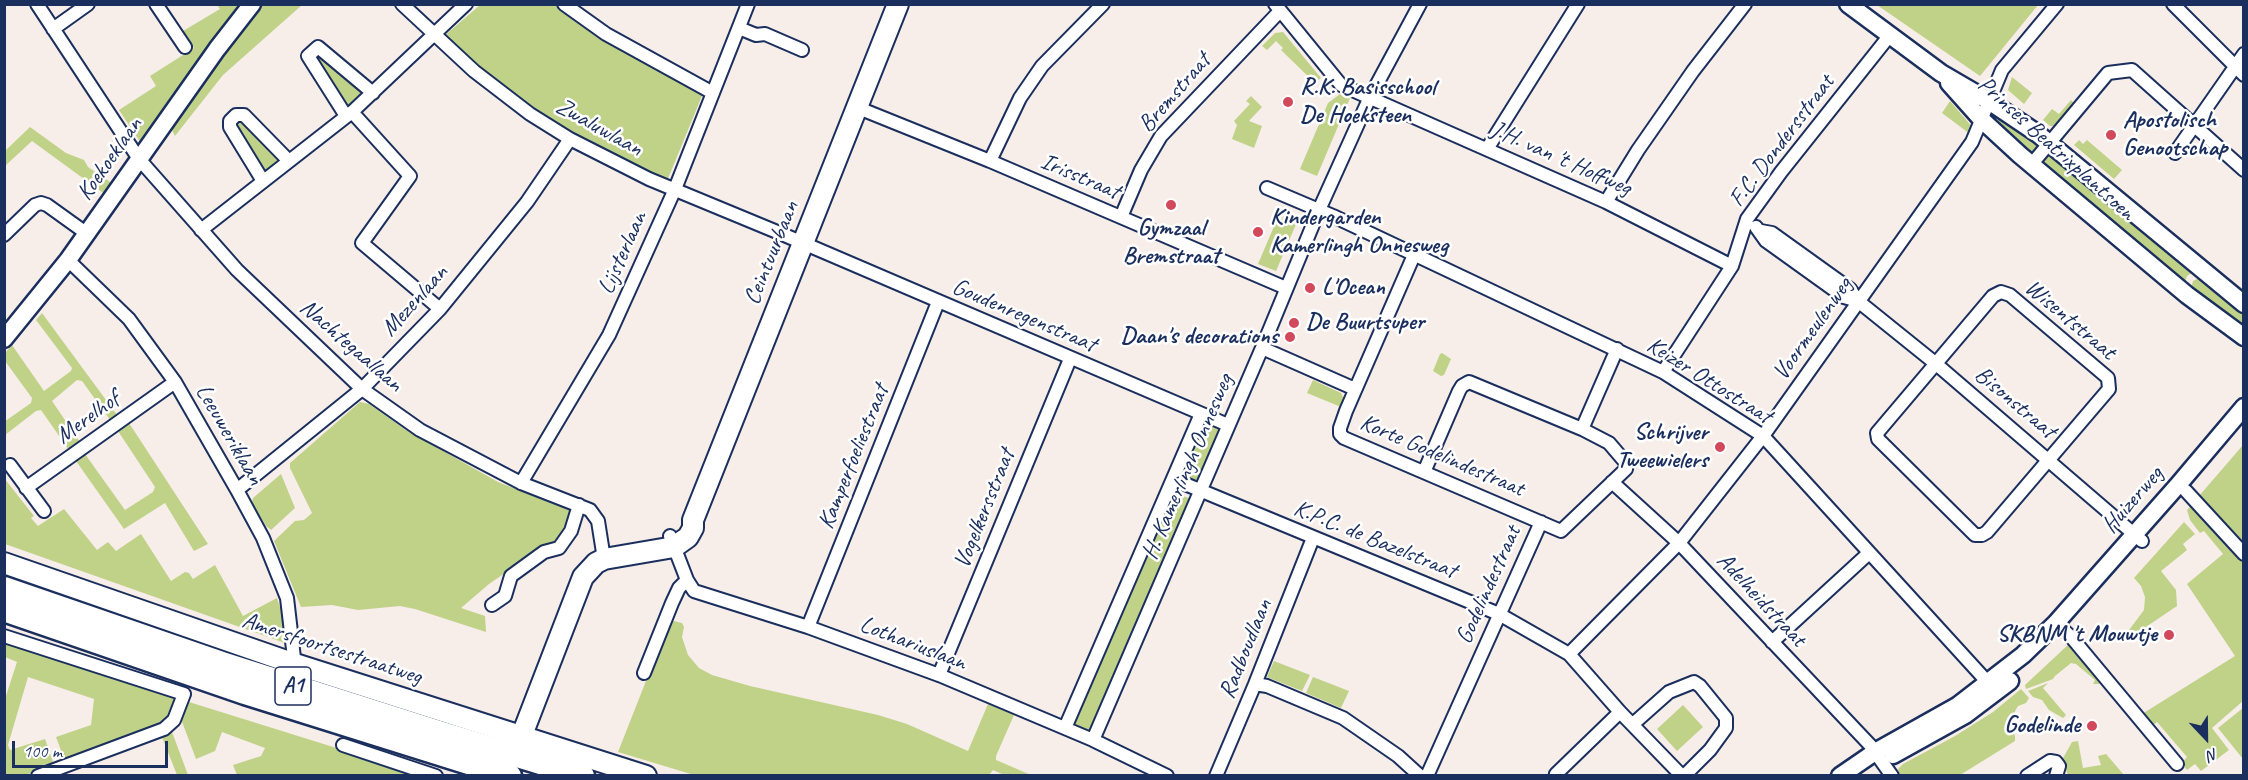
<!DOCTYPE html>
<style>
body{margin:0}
#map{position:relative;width:2248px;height:780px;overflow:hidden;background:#f7ede9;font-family:Caveat,sans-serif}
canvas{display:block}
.frame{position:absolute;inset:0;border:6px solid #1b2f5e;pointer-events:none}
.north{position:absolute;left:2176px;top:708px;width:60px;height:60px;-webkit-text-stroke:4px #fff;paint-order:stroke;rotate:158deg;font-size:16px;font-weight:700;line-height:24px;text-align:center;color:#1b2f5e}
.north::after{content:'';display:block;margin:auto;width:21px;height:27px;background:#1b2f5e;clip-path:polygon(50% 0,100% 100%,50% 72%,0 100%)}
.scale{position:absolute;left:12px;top:741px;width:156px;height:27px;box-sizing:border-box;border:3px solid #1b2f5e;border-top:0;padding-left:8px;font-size:18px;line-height:21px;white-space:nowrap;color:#1b2f5e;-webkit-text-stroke:4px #fff;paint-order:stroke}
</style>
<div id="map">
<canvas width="2248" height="780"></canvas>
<div class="frame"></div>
<div class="north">N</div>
<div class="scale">100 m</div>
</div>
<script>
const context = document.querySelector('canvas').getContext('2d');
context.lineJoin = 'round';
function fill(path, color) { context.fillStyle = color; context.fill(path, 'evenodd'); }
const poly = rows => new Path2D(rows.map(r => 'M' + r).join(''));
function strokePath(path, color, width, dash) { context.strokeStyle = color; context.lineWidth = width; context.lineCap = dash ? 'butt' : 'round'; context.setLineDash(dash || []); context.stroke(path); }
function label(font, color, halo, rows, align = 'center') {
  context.font = font + ' Caveat,sans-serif'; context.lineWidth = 5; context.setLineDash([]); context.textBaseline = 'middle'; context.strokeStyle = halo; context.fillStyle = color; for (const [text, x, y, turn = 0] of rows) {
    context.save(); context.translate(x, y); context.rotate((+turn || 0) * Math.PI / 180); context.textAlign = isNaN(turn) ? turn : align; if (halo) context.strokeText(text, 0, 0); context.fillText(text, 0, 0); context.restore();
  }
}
fill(poly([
 [217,5,242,5,141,143,119,110,156,86,150,76,194,48,183,31,220,9],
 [259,5,302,5,223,75,175,136,171,128],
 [480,5,556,5,582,25,600,36,704,91,667,181,663,181,552,123,494,81,443,37],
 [1877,5,2038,5,1980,76],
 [1283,32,1321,78,1315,83,1281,50,1283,48,1276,41,1267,50,1262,46,1275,33],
 [316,52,324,56,360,90,362,95,349,106,344,105,315,65],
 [2012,77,2032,93,2024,104,2008,90],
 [1340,94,1350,98,1317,176,1300,169,1328,103],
 [1251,96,1262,107,1249,121,1262,126,1254,148,1232,139,1237,125,1234,121,1250,104,1246,101],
 [2071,100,2074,103,2055,126,2050,126,2043,120,2052,109,2059,114],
 [1950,101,1974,129,1970,134,1942,113],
 [2002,114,2037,137,2040,146,2033,155,2028,156,1994,125],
 [239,120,243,120,279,160,280,164,265,175,236,125],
 [30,127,66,153,84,160,88,167,113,184,106,195,32,141,5,166,5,151],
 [2079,140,2083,144,2087,140,2122,170,2114,179,2074,145],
 [2050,152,2196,270,2187,276,2183,287,2040,164,2041,158],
 [1283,216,1297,222,1276,271,1258,264,1278,217,1282,219],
 [2203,276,2243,308,2243,333,2190,292,2193,281],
 [42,313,120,419,113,424,82,381,77,380,52,401,82,445,71,453,41,410,36,411,5,435,4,422,31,403,32,398,5,361,5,353,12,345,44,391,71,371,72,368,36,320],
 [1442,353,1451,359,1444,375,1441,376,1433,371,1440,354],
 [1313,380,1341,393,1343,397,1341,407,1307,393],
 [360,402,369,404,406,430,498,482,571,511,571,515,564,534,558,543,552,546,547,544,489,584,461,608,485,616,486,632,415,609,400,606,358,610,332,605,301,607,274,541,295,521,304,520,312,513,290,468,290,463],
 [1211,422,1217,424,1221,429,1199,479,1193,480,1187,477,1185,471,1203,426],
 [129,423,208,544,194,551,165,503,124,529,76,461,85,454,125,510,153,492,155,487,118,431],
 [2243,445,2243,551,2199,496],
 [281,474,295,508,271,530,266,526,252,503,253,498],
 [4,478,34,516,31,518,38,526,64,509,97,550,108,542,116,551,141,534,171,581,185,572,189,573,193,579,215,565,243,616,277,598,286,627,285,643,5,544],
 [1173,492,1191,499,1091,732,1074,725,1075,720],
 [2194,502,2243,560,2243,701,2212,728,2229,750,2201,771,2195,764,2187,770,2182,763,2187,757,2157,722,2152,726,2142,714,2235,656,2187,584,2223,554,2204,531,2200,533,2190,520,2187,510],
 [2184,522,2195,534,2183,544,2187,550,2161,571,2176,590,2177,606,2140,631,2138,636,2131,639,2128,636,2129,630,2144,610,2145,597,2141,586,2134,578],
 [670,620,682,623,684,627,682,637,688,655,699,668,712,675,750,686,878,715,907,724,968,751,988,704,1014,715,996,756,996,760,1031,775,1004,775,993,770,988,776,694,775,618,752],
 [5,640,175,698,170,712,162,725,65,761,56,737,91,725,94,699,28,677,8,745,10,750,45,739,54,765,25,775,5,775,5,699,17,662,5,657],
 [2069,644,2101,681,2099,684,2093,684,2095,680,2076,664,2071,663,2055,676,2053,679,2026,689,2025,685],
 [1274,661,1310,675,1302,691,1267,677],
 [1313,677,1349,691,1341,708,1306,693],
 [2048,683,2043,688,2066,715,2063,718,2049,710,2042,700,2033,697,2028,691],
 [2021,689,2029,698,2026,703,2018,706,2015,711,2015,717,2009,724,2015,736,2015,741,1960,775,1899,775,1898,769,1903,764,1955,736,1993,712],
 [189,702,423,775,237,775,233,765,261,756,265,748,222,732,215,751,196,759,181,719],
 [1683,705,1703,727,1677,751,1657,729],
 [2243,708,2243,759,2218,728],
 [172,732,188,775,177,775,162,737],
 [2078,741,2083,768,2101,765,2098,756,2106,754,2124,775,2068,775,2062,760,2072,742]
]), '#c0d288');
const street = poly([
 [37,4,139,159,237,270,362,389,420,430,521,483,590,510,598,521,604,559],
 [156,4,185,47],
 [402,4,474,71,530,114,570,139,649,179,782,234,1228,425],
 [564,4,606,34,713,93],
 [1275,4,1341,85,1606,202,1732,266],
 [2173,4,2244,75],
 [739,28,756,35,765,34,802,50],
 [53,29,88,4],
 [856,107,990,161,1286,288],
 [352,112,410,176,362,243,440,309],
 [346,116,308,56,318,47,373,93],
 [1487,149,1578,4],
 [2175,153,2244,54],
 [990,161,1020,98,1042,66,1103,4],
 [2031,165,2108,73,2132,70,2244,170],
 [263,181,230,127,230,121,236,115,244,115,289,161],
 [1267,188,1333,216,1663,372,1763,436,1992,687],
 [1606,202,1638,150,1693,71,1745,4],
 [1121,217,1141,170,1161,136,1280,11],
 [1756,227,1766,241,1844,297,1858,301],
 [201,230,352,112,466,4],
 [1761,231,1772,233,1850,289,1858,301,1935,363,2142,541],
 [4,235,35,205,41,203,47,205,86,233],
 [1414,255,1346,411,1340,428,1340,434,1344,438,1561,531,1626,469,1627,464,1609,443,1582,429,1617,349],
 [68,260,129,319,175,382,237,490,263,538,287,598,294,658,292,663],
 [2001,292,2010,295,2108,378,2109,389,1987,532,1982,535,1975,535,1878,439,1877,433,1993,296,2001,292],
 [1262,348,1355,389],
 [1663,372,1732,266,1747,219,1781,172,1890,35],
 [10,465,44,511],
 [1424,472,1459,391,1462,386,1469,382,1582,429],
 [1173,479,1499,614,1569,654,1620,712,1682,776],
 [1612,482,1679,543,1870,745,1892,776],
 [521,483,609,335,675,189,748,4],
 [26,488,175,382],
 [237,490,362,389,440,309,527,202,570,139],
 [2186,491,2244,554],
 [670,536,687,580,694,591,808,627,939,675,1093,740,1167,776],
 [492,605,505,596,511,576,544,552,559,548,571,531,579,505],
 [2056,623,2072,638,2177,764],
 [808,627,938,302],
 [4,636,184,694,174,720,164,729,38,776],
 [1772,642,1869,553],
 [1569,654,1679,543,1763,436,1972,142,2002,70,2057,4],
 [644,673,672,603,679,588,687,580],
 [939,675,1070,359],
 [1255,684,1267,686,1343,718,1398,756,1420,776],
 [1633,724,1669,692,1694,682,1700,686,1726,718,1726,728,1710,750,1684,776],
 [1065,728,1201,414],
 [1093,740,1262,348,1319,210,1370,97,1420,4],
 [343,745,436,776],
 [1216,776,1255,684,1313,538],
 [1427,776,1541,522],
 [1557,776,1556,774,1620,712],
 [2027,776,2050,761,2056,762,2059,766,2056,776]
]);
const secondary = poly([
 [1848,4,1941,73,1989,101,2038,134,2244,304],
 [1949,83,1982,120,2020,155,2187,295,2244,337],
 [4,339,68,260,217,49,252,4],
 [1893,755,1965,715,2010,681],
 [1840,776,1875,752,1957,706,2023,655,2056,623,2178,485,2244,407]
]);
const primary = poly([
 [4,563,292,663,646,776],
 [522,735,583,577,596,563,604,559,674,547,688,537,693,528,693,520,898,4]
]);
const highway = poly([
 [4,588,222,663,442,733,583,776],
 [4,610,245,693,510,776]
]);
strokePath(street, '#1b2f5e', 16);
strokePath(secondary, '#1b2f5e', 21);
strokePath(primary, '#1b2f5e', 24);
strokePath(highway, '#1b2f5e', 27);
strokePath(street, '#fff', 12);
strokePath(secondary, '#fff', 16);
strokePath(primary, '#fff', 20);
strokePath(highway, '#fff', 22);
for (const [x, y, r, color] of [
 [1288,102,6,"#d1495b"],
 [2111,135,6,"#d1495b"],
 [1171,205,6,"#d1495b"],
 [1258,232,6,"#d1495b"],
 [1310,288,6,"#d1495b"],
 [1294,323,6,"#d1495b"],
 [1290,337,6,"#d1495b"],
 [1720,447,6,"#d1495b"],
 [2169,635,6,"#d1495b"],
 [2092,726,6,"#d1495b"]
]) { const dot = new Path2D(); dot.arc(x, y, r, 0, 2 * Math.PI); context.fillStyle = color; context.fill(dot); strokePath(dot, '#fff', 2); }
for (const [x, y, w] of [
 [293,686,36]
]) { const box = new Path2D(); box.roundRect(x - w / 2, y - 19, w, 38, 4.5); context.fillStyle = '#fff'; context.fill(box); strokePath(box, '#1b2f5e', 1.5); }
label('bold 22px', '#1b2f5e', null, [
 ["A1",293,686]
]);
label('bold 24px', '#1b2f5e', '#fff', [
 ["R.K. Basisschool",1300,88],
 ["De Hoeksteen",1300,116],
 ["Apostolisch",2123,121],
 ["Genootschap",2123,149],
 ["Kindergarden",1270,218],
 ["Kamerlingh Onnesweg",1270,246],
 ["Gymzaal",1171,229,"center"],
 ["Bremstraat",1171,257,"center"],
 ["L'Ocean",1322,288],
 ["De Buurtsuper",1306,323],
 ["Daan's decorations",1278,337,"right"],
 ["Schrijver",1708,433,"right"],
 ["Tweewielers",1708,461,"right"],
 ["SKBNM 't Mouwtje",2157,635,"right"],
 ["Godelinde",2080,726,"right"]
], 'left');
label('24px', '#1b2f5e', '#fff', [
 ["Bremstraat",1175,93,-49],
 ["Zwaluwlaan",599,128,29],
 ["F.C. Dondersstraat",1782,141,-53],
 ["Prinses Beatrixplantsoen",2056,149,42],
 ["Koekoeklaan",110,159,-55],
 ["J.H. van 't Hoffweg",1561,159,24],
 ["Irisstraat",1080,177,23],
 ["Lijsterlaan",623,253,-66],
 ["Ceintuurbaan",772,253,-68],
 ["Mezenlaan",415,301,-48],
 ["Goudenregenstraat",1024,316,23],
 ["Wisentstraat",2070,320,40],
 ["Voormeulenweg",1813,329,-55],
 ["Nachtegaallaan",351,346,41],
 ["Keizer Ottostraat",1709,381,32],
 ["Bisonstraat",2015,403,40],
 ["Merelhof",88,418,-36],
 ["Leeuweriklaan",229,435,60],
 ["Korte Godelindestraat",1442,456,23],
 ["Kamperfoeliestraat",854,457,-68],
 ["H. Kamerlingh Onnesweg",1188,467,-67],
 ["Huizerweg",2133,500,-49],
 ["Vogelkersstraat",985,509,-68],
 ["K.P.C. de Bazelstraat",1375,540,22],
 ["Godelindestraat",1489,585,-66],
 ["Adelheidstraat",1761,600,47],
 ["Lothariuslaan",913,644,21],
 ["Amersfoortsestraatweg",332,649,18],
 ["Radboudlaan",1246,649,-68]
]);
</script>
